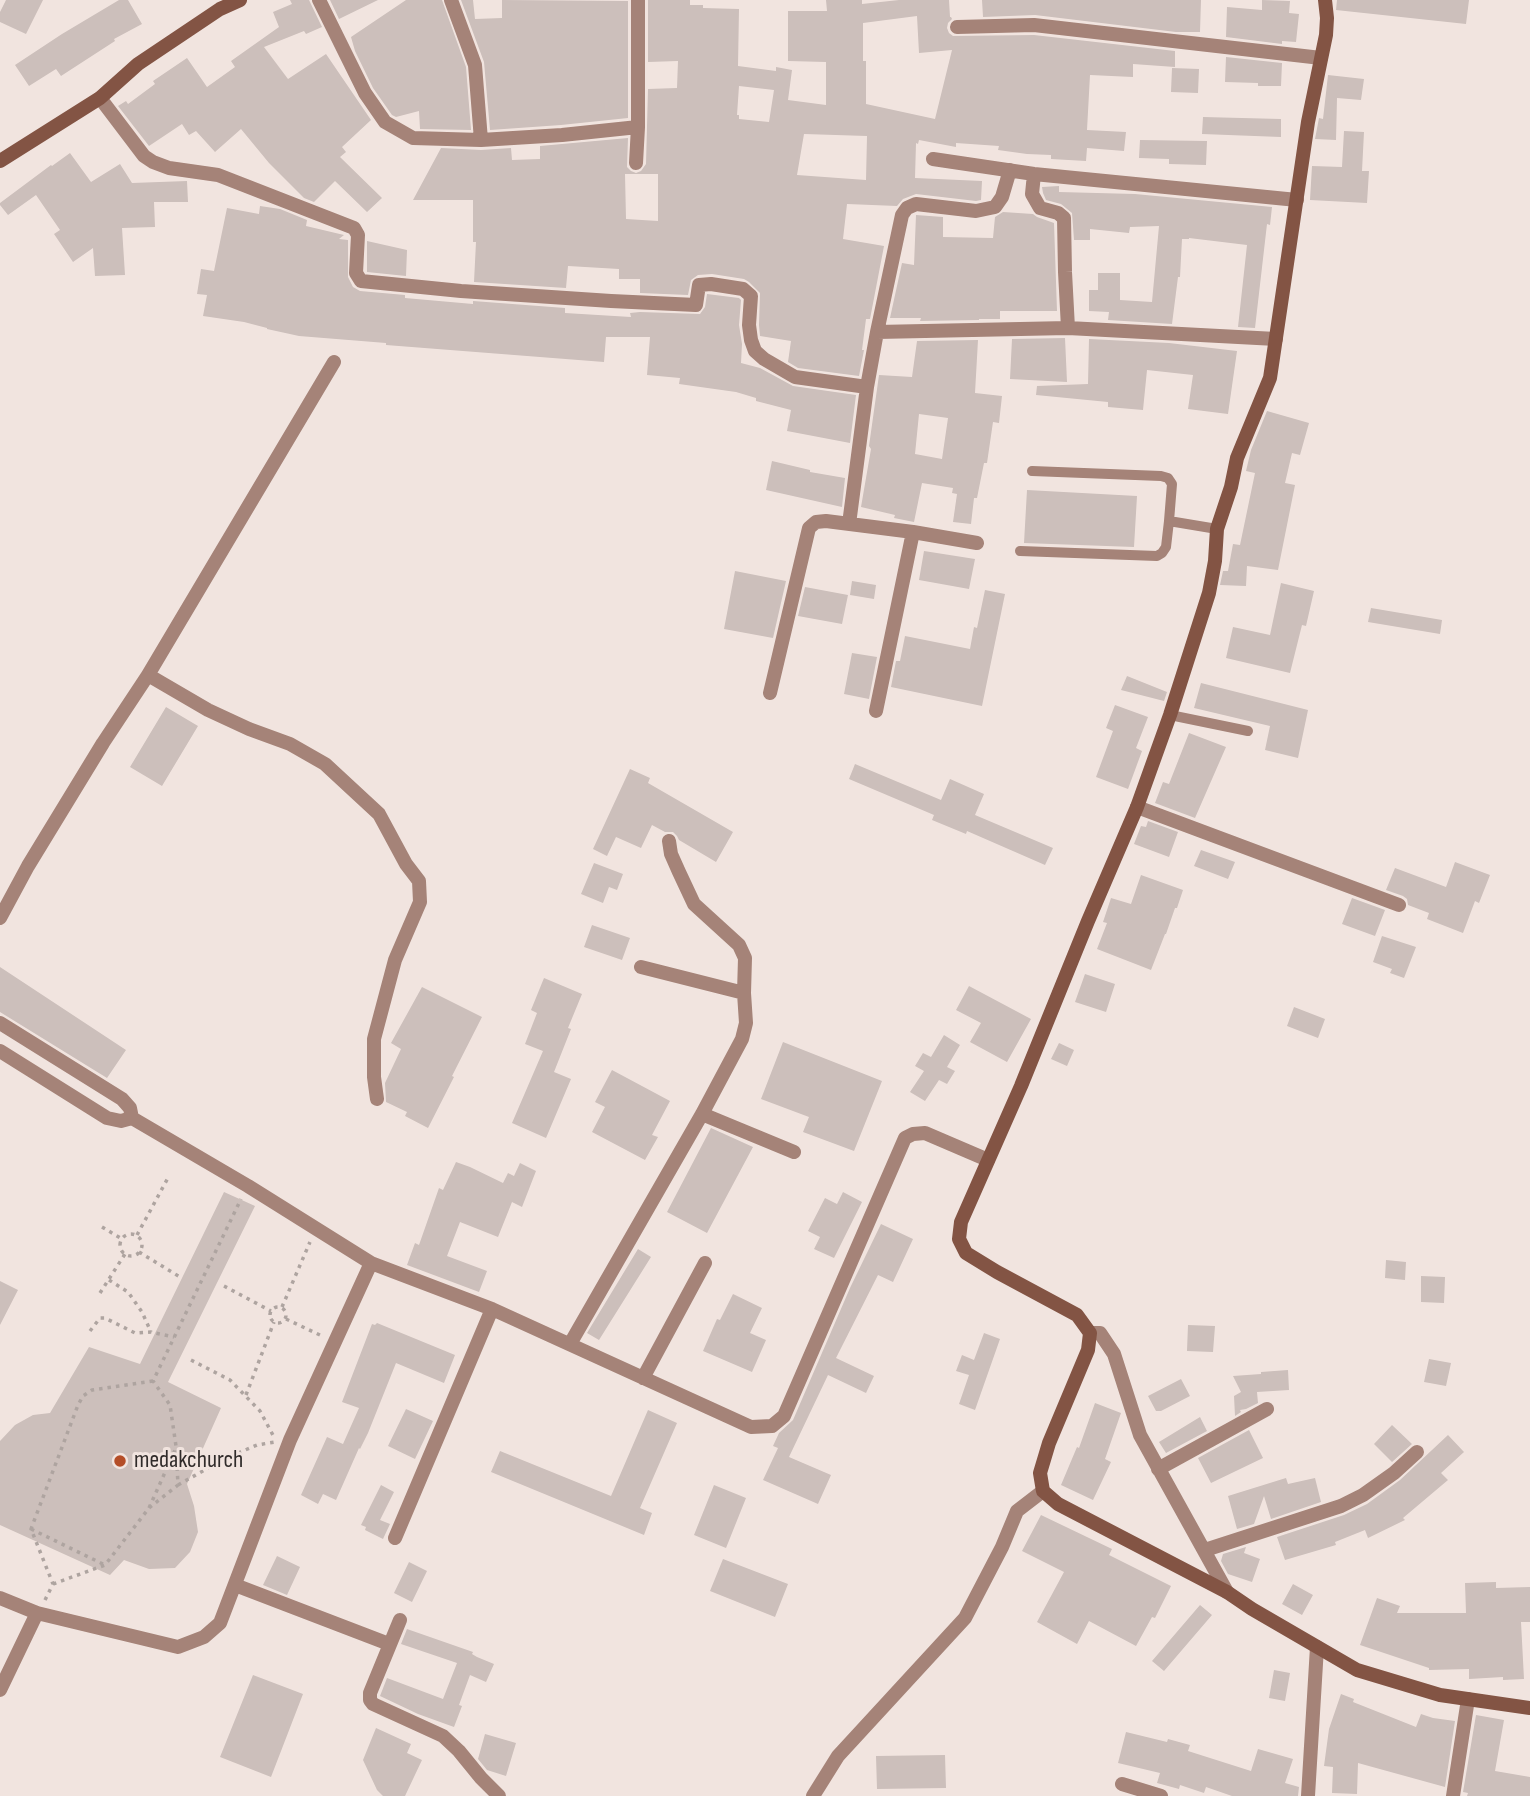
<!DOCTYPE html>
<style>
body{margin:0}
canvas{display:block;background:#f1e4df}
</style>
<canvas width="1530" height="1796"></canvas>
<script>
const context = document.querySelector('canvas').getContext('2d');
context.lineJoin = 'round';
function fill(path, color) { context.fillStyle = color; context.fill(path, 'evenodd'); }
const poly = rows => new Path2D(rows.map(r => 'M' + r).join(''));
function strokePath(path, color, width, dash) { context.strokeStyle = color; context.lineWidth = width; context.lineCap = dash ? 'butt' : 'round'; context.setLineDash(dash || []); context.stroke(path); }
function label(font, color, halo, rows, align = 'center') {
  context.font = font + ' "Sofia Sans Condensed",sans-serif'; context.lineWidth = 6; context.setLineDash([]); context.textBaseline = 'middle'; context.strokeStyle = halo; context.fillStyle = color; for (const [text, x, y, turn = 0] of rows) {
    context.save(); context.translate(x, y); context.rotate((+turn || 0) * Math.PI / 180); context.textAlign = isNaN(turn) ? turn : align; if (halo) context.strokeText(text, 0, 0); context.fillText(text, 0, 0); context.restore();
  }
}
fill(poly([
 [6,0,43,0,26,34,0,22,0,12],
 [119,0,128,0,142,24,114,39,115,41,61,76,56,69,29,86,15,65,62,34],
 [290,0,309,0,322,27,306,34,304,31,264,47,288,79,326,54,371,120,342,147,346,152,340,157,382,198,367,212,335,181,314,202,304,198,269,163,241,129,215,152,196,131,189,135,182,124,149,146,118,106,126,101,128,104,155,84,153,81,187,58,207,87,235,67,231,61,279,27,273,12,292,4],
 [330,0,378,0,339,19],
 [406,0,442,0,466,67,471,130,420,129,419,111,396,117,392,115,373,88,355,51,351,37],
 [461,0,473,0,475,19,502,18,502,0,628,1,628,118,561,125,490,130,484,62],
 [648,0,690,0,690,5,703,5,703,8,739,9,738,66,776,71,776,67,792,70,788,100,826,105,826,62,788,61,788,11,827,11,826,0,862,0,862,4,899,0,949,0,950,17,951,17,952,19,948,23,947,28,949,33,953,36,1034,35,1175,51,1175,67,1133,64,1133,77,1090,75,1087,130,1126,132,1124,151,1087,148,1086,161,1051,159,1051,155,1027,154,998,150,999,146,956,143,956,147,919,140,918,144,916,143,915,178,982,181,981,200,976,201,916,194,903,199,897,206,847,204,843,239,884,246,870,319,866,319,862,350,864,350,859,376,798,368,788,362,791,341,760,336,759,325,760,293,749,282,744,279,712,274,698,275,691,280,688,295,640,293,640,279,619,279,619,269,568,266,566,288,474,282,476,242,473,242,473,200,413,200,441,148,481,150,511,148,512,160,540,159,540,146,628,138,627,167,631,171,636,173,641,171,646,164,648,89,677,88,678,61,648,62],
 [917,16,919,53,952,50,935,119,866,104,866,61,863,61,863,23],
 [739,86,774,90,769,122,739,119,739,115,737,115],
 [804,134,867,136,866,180,797,175],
 [625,174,658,174,658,221,626,219],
 [982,0,1201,0,1200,32,1176,32,1035,15,983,17],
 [1262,0,1290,1,1289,13,1299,14,1296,42,1282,41,1282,44,1226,37,1227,7,1262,10],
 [1337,0,1469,0,1466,24,1336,10],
 [1226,57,1282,63,1281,86,1258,86,1258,83,1225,82],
 [1172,68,1199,69,1198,93,1171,92],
 [1328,75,1364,79,1361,100,1337,98,1336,140,1315,139,1319,118,1323,119],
 [1203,117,1281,119,1281,137,1202,134],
 [1344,131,1364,132,1362,171,1369,171,1367,203,1310,200,1312,166,1342,167],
 [1140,140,1207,141,1206,165,1169,164,1169,159,1139,158],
 [70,153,91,182,120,164,132,183,187,181,188,202,154,202,155,227,122,228,125,275,95,276,93,248,73,262,54,234,60,230,36,195,8,215,0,205,0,203,51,165,52,166],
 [1059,186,1059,192,1135,194,1272,207,1270,225,1267,224,1255,328,1238,327,1247,245,1189,238,1189,239,1182,239,1180,277,1178,277,1172,324,1108,320,1109,312,1089,311,1089,290,1098,290,1098,273,1120,273,1120,300,1152,302,1159,226,1130,227,1129,233,1090,229,1090,240,1074,240,1072,213,1061,204,1046,200,1043,193,1042,187],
 [260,206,280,209,307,220,306,226,344,235,339,239,348,240,348,277,353,287,360,291,405,295,405,298,473,304,473,301,565,308,565,313,631,317,630,313,640,312,700,314,705,307,707,294,739,298,741,300,739,325,742,344,741,363,760,368,793,386,856,395,850,443,787,431,791,410,756,401,756,398,736,392,679,384,680,378,647,375,650,337,606,337,604,362,386,345,386,343,299,336,267,329,267,328,244,322,203,316,207,295,197,294,201,269,214,271,227,208,259,214],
 [1003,212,1033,214,1037,217,1054,223,1057,311,1000,311,1000,319,979,319,979,320,920,321,921,318,890,318,902,263,914,265,916,215,943,217,943,237,993,238,995,217],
 [367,241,407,250,406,276,367,272],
 [1065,338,1067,382,1010,379,1012,339],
 [1089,339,1169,343,1237,351,1228,414,1188,409,1193,375,1147,370,1143,410,1108,407,1108,402,1036,395,1037,386,1088,384],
 [978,340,975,393,1002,396,999,423,993,422,987,463,984,463,977,498,974,498,971,524,953,522,957,494,952,493,953,488,922,483,914,522,894,518,895,515,861,507,871,449,869,446,879,375,912,377,917,341],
 [919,414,948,418,942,459,915,454],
 [1267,411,1309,423,1300,455,1292,453,1285,483,1295,485,1278,570,1247,566,1246,586,1220,585,1223,571,1228,571,1233,544,1240,545,1255,473,1246,471,1251,450],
 [772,461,810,470,810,472,845,478,842,507,766,490],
 [1027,490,1137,496,1134,547,1024,543],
 [924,551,975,559,969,589,919,580],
 [735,571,786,581,773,638,724,629],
 [852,581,876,585,874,599,850,595],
 [1281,583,1314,591,1306,626,1302,625,1290,673,1226,658,1233,627,1270,635],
 [805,587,848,595,842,624,798,616],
 [985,590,1005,594,982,706,891,687,896,661,900,661,905,636,970,649,974,627,977,628],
 [1371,608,1442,620,1440,634,1368,622],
 [852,653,877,657,869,699,844,694],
 [1127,676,1167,692,1164,701,1121,690],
 [1201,683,1308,710,1298,758,1265,750,1270,726,1194,708],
 [1115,705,1148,717,1136,748,1142,751,1128,789,1096,777,1113,731,1106,728],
 [166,707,198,726,162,786,130,767],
 [1189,733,1226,747,1195,818,1155,803,1163,782,1169,784],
 [855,764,941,800,950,779,984,794,975,815,1053,848,1045,865,967,831,966,834,932,820,934,815,849,779],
 [630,769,650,778,648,783,733,832,716,862,679,840,677,836,673,832,665,832,652,825,641,848,616,837,607,856,593,849],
 [1148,821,1178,832,1169,857,1134,844,1141,826,1146,827],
 [1201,850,1235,862,1228,879,1194,866],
 [1455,862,1490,875,1479,903,1475,901,1463,933,1427,919,1429,913,1408,905,1407,899,1403,896,1386,890,1395,868,1446,887],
 [594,863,623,874,617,890,609,887,603,903,581,894],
 [1141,875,1183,890,1177,908,1175,908,1166,934,1165,934,1151,970,1097,949,1107,923,1103,922,1111,898,1131,904],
 [1352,898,1385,910,1375,936,1342,924],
 [592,925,630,938,622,960,584,947],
 [1382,936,1416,947,1404,978,1390,973,1392,969,1373,962],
 [0,967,126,1050,107,1078,0,1012],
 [1085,974,1115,984,1106,1012,1075,1002],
 [544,978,582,994,568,1028,571,1029,554,1072,571,1079,546,1138,512,1123,543,1051,525,1044,537,1013,531,1010],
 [969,986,1031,1019,1007,1062,970,1042,981,1023,956,1010],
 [422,987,482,1017,452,1076,454,1077,428,1128,405,1116,407,1112,386,1102,385,1083,401,1049,391,1043],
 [1294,1007,1325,1019,1318,1038,1287,1026],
 [944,1035,960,1045,947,1067,955,1071,947,1084,939,1080,925,1101,910,1092,924,1071,915,1066,923,1053,931,1057],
 [783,1042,882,1081,854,1151,803,1132,809,1117,761,1099],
 [1059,1043,1074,1050,1067,1066,1051,1059],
 [612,1070,670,1101,652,1135,658,1137,645,1160,592,1132,605,1107,595,1102],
 [711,1128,753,1147,707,1233,667,1212],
 [456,1162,470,1167,503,1183,508,1173,514,1176,520,1163,536,1171,522,1207,512,1202,498,1237,460,1222,447,1256,487,1271,479,1292,407,1265,415,1243,419,1245,439,1188,443,1190],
 [224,1192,255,1206,168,1382,221,1408,187,1484,194,1506,198,1532,190,1552,175,1568,149,1569,124,1560,110,1575,0,1525,0,1441,15,1425,33,1415,50,1413,89,1347,140,1364],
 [843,1192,862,1202,834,1258,814,1249,820,1237,808,1231,825,1198,837,1204],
 [881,1224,913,1239,893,1282,878,1275,836,1358,874,1376,866,1393,828,1375,789,1457,831,1475,818,1504,763,1480,778,1448,773,1446,779,1433,793,1420,850,1288],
 [638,1249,651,1257,599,1340,587,1333],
 [1386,1260,1406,1262,1405,1280,1385,1278],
 [1421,1276,1445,1277,1444,1303,1421,1302],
 [0,1281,18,1290,0,1325],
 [733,1294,762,1308,750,1333,766,1340,752,1372,703,1351,717,1319,720,1320],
 [377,1323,455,1355,444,1383,396,1363,368,1433,360,1449,359,1448,336,1500,323,1494,318,1504,301,1495,327,1437,343,1444,359,1408,342,1402,372,1324,375,1325],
 [1188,1325,1215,1326,1213,1352,1187,1351],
 [984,1333,1000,1339,975,1410,959,1404,969,1375,956,1371,962,1355,974,1360],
 [1429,1359,1451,1363,1446,1386,1424,1382],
 [1288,1370,1289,1390,1257,1392,1258,1403,1246,1409,1240,1410,1241,1412,1235,1416,1234,1396,1241,1392,1233,1376,1261,1374,1261,1372],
 [1181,1379,1190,1396,1161,1411,1156,1411,1148,1396],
 [1095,1403,1121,1413,1105,1459,1111,1462,1093,1500,1061,1485,1077,1447,1079,1448],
 [406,1409,433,1421,415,1459,388,1446],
 [648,1410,677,1423,640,1508,652,1513,644,1535,491,1472,500,1451,611,1496],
 [1200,1417,1207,1431,1166,1453,1159,1442],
 [1392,1425,1412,1444,1392,1462,1374,1444],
 [1249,1430,1263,1458,1211,1483,1198,1458],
 [1448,1435,1464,1452,1441,1473,1448,1480,1403,1518,1405,1520,1368,1538,1365,1530,1335,1542,1336,1545,1285,1560,1277,1537,1344,1515,1367,1504,1400,1480],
 [1286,1478,1288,1484,1315,1478,1321,1502,1271,1519,1264,1496,1254,1524,1237,1529,1228,1496],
 [381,1485,394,1492,380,1520,390,1524,383,1539,365,1530,366,1527,361,1525],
 [714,1485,746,1498,726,1548,694,1535],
 [1041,1515,1112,1549,1109,1555,1171,1586,1155,1618,1152,1617,1136,1646,1089,1621,1077,1644,1037,1622,1064,1572,1022,1551],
 [1246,1547,1244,1553,1260,1559,1252,1582,1228,1574,1221,1561,1223,1554],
 [277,1556,300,1567,287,1595,263,1585],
 [723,1559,788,1584,775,1617,710,1591],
 [409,1562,427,1571,412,1602,394,1593],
 [1496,1582,1496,1588,1530,1587,1530,1622,1521,1622,1524,1679,1503,1680,1503,1677,1469,1679,1469,1669,1429,1670,1429,1668,1360,1645,1377,1598,1400,1606,1397,1613,1466,1613,1465,1583],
 [1293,1584,1313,1595,1302,1615,1282,1604],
 [1200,1605,1212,1615,1164,1671,1152,1661],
 [407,1629,473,1652,472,1654,477,1657,494,1664,486,1682,470,1675,459,1705,462,1706,454,1727,418,1714,380,1696,387,1678,443,1699,457,1663,401,1644],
 [1274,1670,1290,1673,1285,1701,1269,1698],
 [253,1675,303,1694,271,1777,220,1757],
 [1341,1694,1354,1699,1353,1702,1416,1727,1421,1714,1433,1718,1455,1721,1445,1787,1358,1763,1357,1794,1332,1793,1333,1767,1324,1766,1329,1729],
 [1476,1715,1504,1720,1495,1771,1530,1777,1530,1796,1467,1796,1468,1793,1463,1792],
 [376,1728,411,1744,407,1753,422,1760,405,1796,383,1796,377,1790,363,1760],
 [1126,1732,1167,1742,1168,1739,1190,1745,1188,1751,1251,1771,1258,1749,1293,1759,1285,1783,1299,1787,1298,1796,1232,1796,1206,1787,1204,1793,1180,1785,1179,1789,1157,1783,1160,1773,1118,1763],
 [485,1734,516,1743,506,1776,487,1770,478,1759],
 [945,1755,946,1788,877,1789,876,1756]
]), '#ccbfbb');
strokePath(poly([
 [102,1227,122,1239],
 '120 1245a11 11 0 1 1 22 0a11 11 0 1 1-22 0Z',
 [137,1235,169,1176],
 [139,1252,180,1277],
 [109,1280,128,1292,142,1312,151,1332],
 [224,1286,271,1311],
 [100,1293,125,1254],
 '270 1315a8 8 0 1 1 16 0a8 8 0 1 1-16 0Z',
 [282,1307,310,1242],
 [286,1319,322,1336],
 [90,1331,100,1318,105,1318,135,1333,151,1332,174,1337],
 [191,1360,230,1380,260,1411,274,1437],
 [246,1395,274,1322],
 [178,1485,224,1459,257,1445,275,1442],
 [149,1508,176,1448],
 [31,1529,105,1565],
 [53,1584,105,1565,149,1508,178,1485,176,1446,170,1405,153,1381,241,1199],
 [45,1600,53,1584,31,1529,78,1405,83,1396,92,1390,153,1381]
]), '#aea4a0', 3.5, [3.5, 5]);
strokePath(poly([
 [1032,471,1161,476,1168,478,1172,484,1169,521],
 [1020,551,1157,556,1162,553,1166,547,1169,521,1217,529],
 [1170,715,1248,731]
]), '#a58378', 10);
strokePath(poly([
 [319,0,365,93,385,122,413,138,481,140,562,135,638,127,638,0],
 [451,0,475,65,481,140],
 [957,27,1034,25,1321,58],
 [100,98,144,156,153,162,169,168,218,175,354,228,358,235,356,273,361,281,461,291,611,301,696,305,699,285,711,284,743,289,751,296,749,325,751,340,755,351,764,359,795,377,867,387],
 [933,159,1034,174,1297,200],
 [636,163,638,127],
 [1034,174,1032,194,1040,208,1058,213,1064,218,1065,272,1068,328],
 [877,332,1068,328,1276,339],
 [849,524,867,387,877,332,902,215,907,208,916,204,976,211,995,207,1002,197,1010,170],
 [913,532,977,543],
 [148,675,208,710,249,729,290,744,325,764,379,814,406,864,419,881,420,902,395,960,374,1039,374,1077,377,1099],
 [770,693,809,528,816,522,826,521,913,532,876,711],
 [1137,807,1399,905],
 [0,918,28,866,103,743,148,675,334,362],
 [641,967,744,993],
 [0,1023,122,1099,130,1108,132,1118],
 [0,1051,107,1118,121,1121,132,1118],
 [702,1114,794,1152],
 [132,1118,248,1186,371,1263,492,1309,751,1427,772,1426,784,1416,905,1138,913,1134,925,1133,988,1160],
 [1090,1333,1100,1333,1114,1354,1140,1435,1227,1592],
 [570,1344,702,1114,742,1039,746,1023,744,993,745,958,739,945,694,904,679,872,671,854,669,841],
 [643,1378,705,1263],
 [1158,1469,1267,1409],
 [395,1538,492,1309],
 [1205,1550,1341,1506,1363,1495,1394,1473,1417,1452],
 [235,1585,389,1644],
 [0,1598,37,1613,178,1647,204,1637,220,1623,290,1440,371,1263],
 [400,1620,370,1693,370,1700,373,1704,443,1736,459,1751,481,1778,499,1796],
 [0,1690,37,1613],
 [1122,1784,1161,1796],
 [813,1796,838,1756,965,1618,1002,1547,1017,1511,1043,1491],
 [1308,1796,1317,1647],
 [1453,1796,1468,1699]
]), '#a58378', 14);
strokePath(poly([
 [1325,0,1327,18,1326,35,1308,122,1270,378,1237,458,1231,487,1217,529,1215,561,1209,593,1170,715,1137,807,1088,921,1021,1086,961,1222,959,1239,966,1253,997,1272,1077,1315,1090,1333,1088,1350,1049,1443,1040,1473,1043,1491,1058,1504,1227,1592,1252,1609,1357,1670,1440,1695,1530,1708],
 [0,161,100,98,138,64,220,9,240,0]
]), '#835444', 14);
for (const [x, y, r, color] of [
 [120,1461,7,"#b44d27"]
]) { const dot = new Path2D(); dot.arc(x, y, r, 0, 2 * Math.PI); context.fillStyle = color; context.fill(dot); strokePath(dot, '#f1e4df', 2.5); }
label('24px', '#302b2a', '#f1e4df', [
 ["medakchurch",134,1461]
], 'left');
</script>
